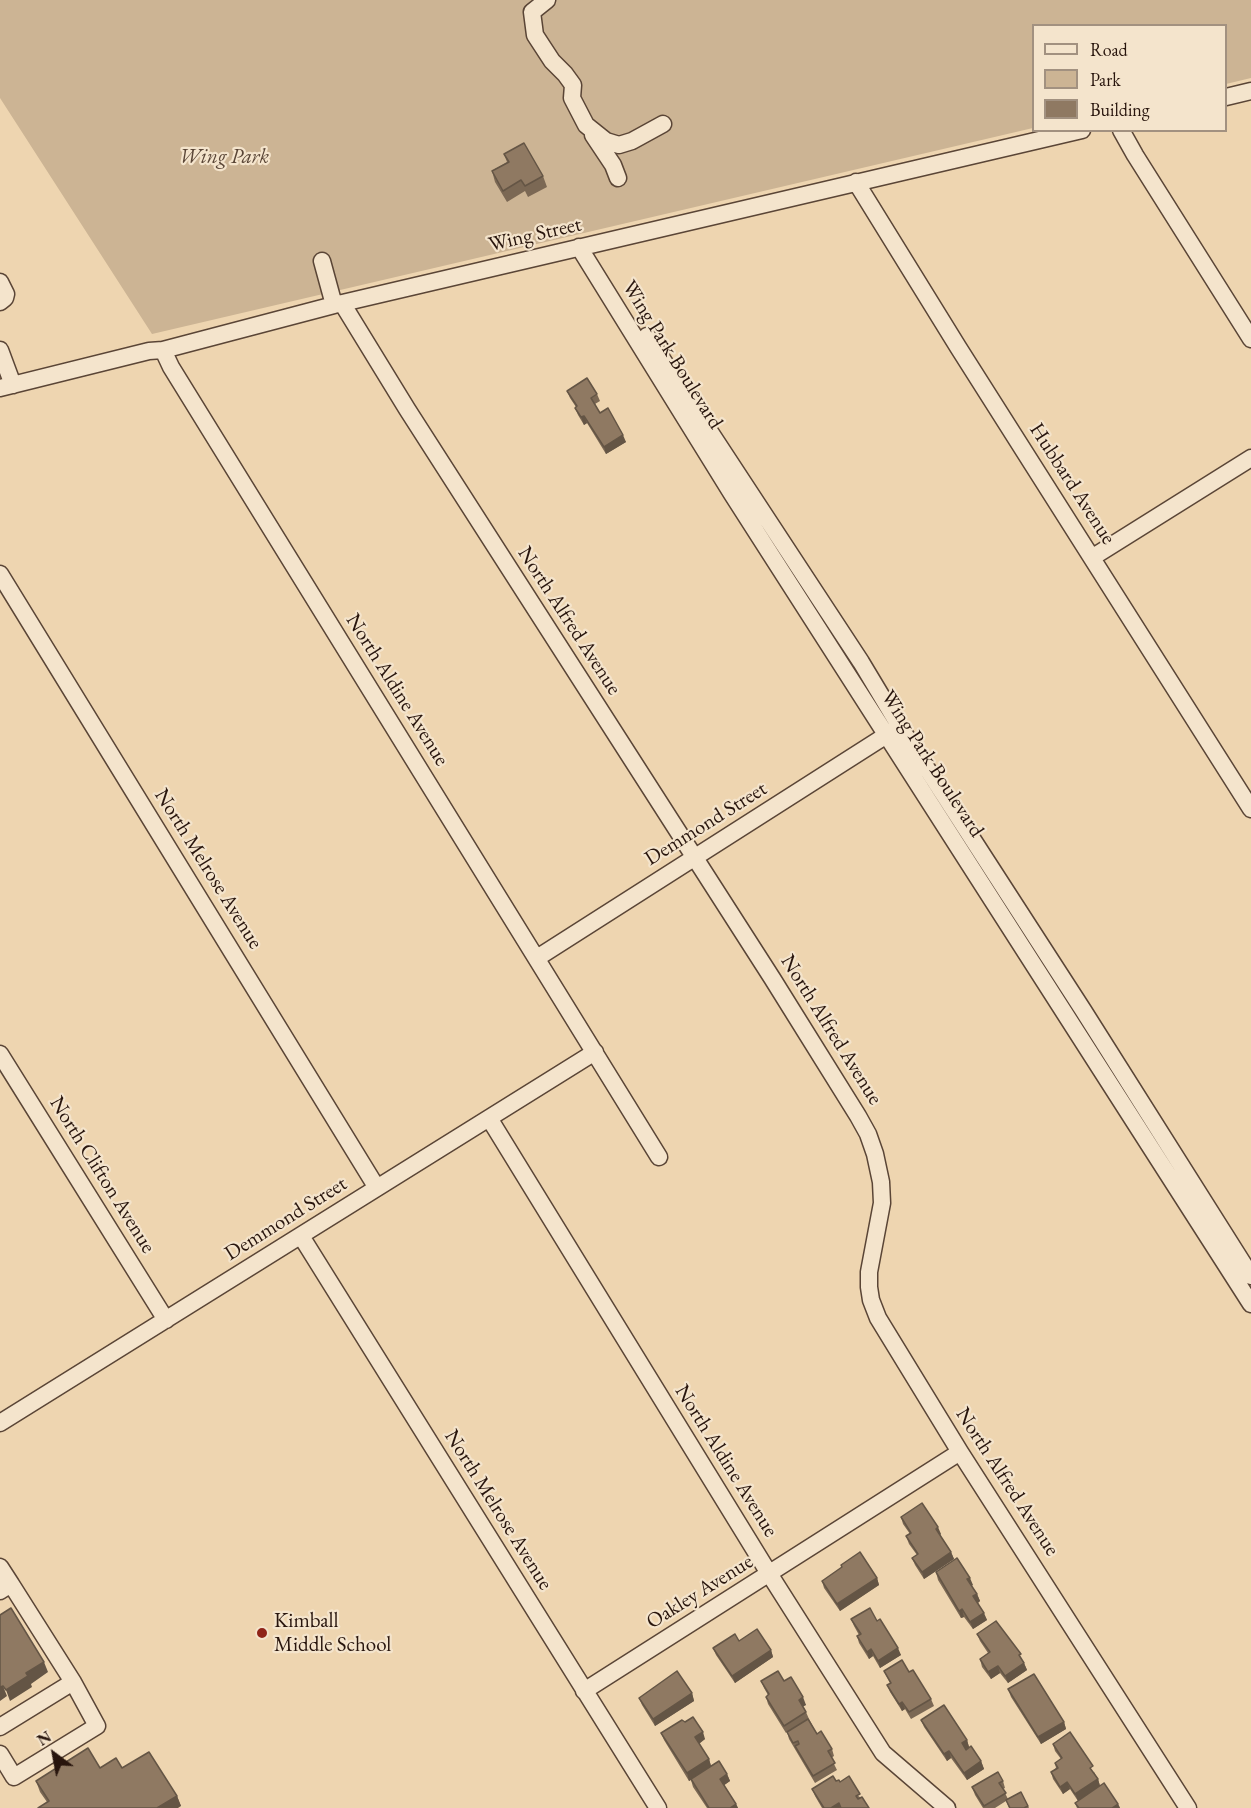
<!DOCTYPE html>
<style>
body{margin:0}
#map{position:relative;width:1251px;height:1808px;overflow:hidden;background:#eed5b0;font-family:"EB Garamond",serif}
canvas{display:block}
.legend{position:absolute;left:1032px;top:24px;width:195px;height:108px;box-sizing:border-box;background:#f4e4cc;border:2px solid #a29180;margin:0;padding:8px 10px;list-style:none;font-size:18px;color:#28150d}
.legend li{display:flex;align-items:center;gap:12px;height:30px}
.legend b{width:30px;border:2px solid #a29180}
.north{position:absolute;left:24px;top:1724px;width:60px;height:60px;-webkit-text-stroke:4px #f4e4cc;paint-order:stroke;rotate:328deg;font-size:16px;font-weight:700;line-height:24px;text-align:center;color:#28150d}
.north::after{content:'';display:block;margin:auto;width:21px;height:27px;background:#28150d;clip-path:polygon(50% 0,100% 100%,50% 72%,0 100%)}
</style>
<div id="map">
<canvas width="1251" height="1808"></canvas>
<ul class="legend">
<li><b style="height:8px;background:#f4e4cc"></b>Road</li>
<li><b style="height:16px;background:#ccb494"></b>Park</li>
<li><b style="height:16px;background:#8f7962"></b>Building</li>
</ul>
<div class="north">N</div>
</div>
<script>
const context = document.querySelector('canvas').getContext('2d');
context.lineJoin = 'round';
function fill(path, color) { context.fillStyle = color; context.fill(path, 'evenodd'); }
const poly = rows => new Path2D(rows.map(r => 'M' + r).join(''));
function strokePath(path, color, width, dash) { context.strokeStyle = color; context.lineWidth = width; context.lineCap = dash ? 'butt' : 'round'; context.setLineDash(dash || []); context.stroke(path); }
function label(font, color, halo, rows, align = 'center') {
  context.font = font + ' "EB Garamond",serif'; context.lineWidth = 4.5; context.setLineDash([]); context.textBaseline = 'middle'; context.strokeStyle = halo; context.fillStyle = color; for (const [text, x, y, turn = 0] of rows) {
    context.save(); context.translate(x, y); context.rotate((+turn || 0) * Math.PI / 180); context.textAlign = isNaN(turn) ? turn : align; if (halo) context.strokeText(text, 0, 0); context.fillText(text, 0, 0); context.restore();
  }
}
fill(poly([
 [0,0,1251,0,1251,78,1226,84,1226,26,1034,26,1033,128,152,334,0,98]
]), '#ccb494');
const minor = poly([
 [547,0,532,12,535,35,552,61,565,74,573,85,572,98,586,125,606,141,619,145,632,141,663,124],
 [1226,97,1251,91],
 [1121,130,1135,155,1251,339],
 [593,135,613,165,618,178],
 [856,182,958,347,1251,809],
 [579,247,732,494,1251,1304],
 [322,261,334,305],
 [0,282,6,294,5,298,0,302],
 [342,303,407,409,772,978,858,1116,868,1134,875,1154,881,1182,882,1203,869,1272,869,1287,871,1300,878,1318,960,1452,1188,1808],
 [647,336,861,662,900,727,1083,1010,1251,1276],
 [0,350,13,385],
 [163,350,171,367,659,1157],
 [0,388,149,351,163,350,334,305,1082,130],
 [1093,557,1251,458],
 [0,574,377,1188],
 [537,958,896,729],
 [0,1054,166,1320],
 [489,1118,770,1575,883,1753,947,1808],
 [301,1236,658,1808],
 [0,1423,595,1052],
 [0,1567,11,1584,0,1591],
 [584,1691,960,1452],
 [0,1727,73,1682],
 [0,1754,14,1777,97,1726,73,1682,11,1584]
]);
strokePath(minor, '#5a4536', 19);
strokePath(minor, '#f4e4cc', 16);
fill(poly([
 [504,154,543,176,547,187,528,197,525,191,507,202,495,182,492,171,507,162],
 [567,391,597,394,600,401,595,404,600,413,626,442,606,454,587,423,584,425,578,415,575,408,576,407,570,398],
 [901,1517,941,1534,940,1535,951,1552,954,1559,924,1579,915,1565,912,1558,917,1555,909,1544,906,1536,910,1534,903,1524],
 [841,1565,877,1578,879,1585,840,1611,824,1588,822,1581,842,1568],
 [936,1572,973,1585,971,1586,977,1594,980,1601,978,1603,987,1620,973,1629,964,1617,961,1618,938,1580],
 [851,1619,877,1621,901,1655,880,1668,873,1656,869,1659,859,1643,857,1636,859,1635,854,1626],
 [977,1634,1023,1661,1027,1670,1008,1683,1000,1673,991,1679,982,1667,980,1659,988,1653,980,1641],
 [739,1641,771,1650,773,1657,735,1683,716,1655,713,1648],
 [884,1671,909,1672,931,1699,934,1706,911,1719,905,1709,902,1711,890,1692,887,1685,890,1683],
 [761,1681,784,1681,806,1705,803,1706,806,1712,809,1719,817,1734,832,1749,834,1756,831,1758,837,1770,815,1783,789,1739,787,1732,786,1733,768,1704,766,1697,768,1695,764,1688],
 [1008,1689,1064,1722,1066,1729,1041,1744,1011,1697],
 [692,1693,694,1701,655,1726,642,1705,639,1698],
 [921,1720,967,1740,969,1747,981,1761,984,1769,967,1780,951,1758,947,1761,924,1727],
 [685,1722,705,1739,699,1744,709,1759,711,1766,727,1774,730,1781,724,1785,736,1804,738,1808,707,1808,693,1787,691,1780,689,1781,664,1740,661,1733],
 [1053,1744,1095,1773,1095,1774,1098,1779,1100,1786,1118,1804,1120,1808,1077,1808,1075,1803,1078,1801,1070,1789,1063,1794,1053,1779,1051,1772,1056,1768,1055,1763,1061,1759,1055,1751],
 [100,1768,122,1768,177,1796,181,1806,47,1802,40,1792,36,1781],
 [836,1781,840,1782,861,1798,869,1808,822,1808,815,1796,812,1789],
 [1003,1781,1005,1788,1003,1789,1008,1799,1021,1792,1029,1808,1009,1808,1006,1801,995,1808,983,1808,975,1795,972,1787]
]), '#7b6854');
fill(poly([
 [584,416,587,423,584,425,581,417],
 [623,435,626,442,606,454,604,447],
 [938,1527,941,1534,938,1536,936,1529],
 [951,1552,954,1559,924,1579,922,1572],
 [877,1578,879,1585,840,1611,837,1604],
 [970,1578,973,1585,970,1586,967,1579],
 [977,1594,980,1601,976,1604,973,1596],
 [962,1609,964,1617,961,1618,959,1611],
 [984,1613,987,1620,973,1629,970,1622],
 [898,1648,901,1655,880,1668,878,1661],
 [871,1649,873,1656,869,1659,867,1652],
 [771,1650,773,1657,735,1683,732,1676],
 [44,1662,48,1672,31,1684,32,1687,10,1701,6,1690,26,1673],
 [1024,1663,1027,1670,1008,1683,1005,1676],
 [998,1666,1000,1673,991,1679,988,1672],
 [3,1686,7,1696,0,1701,0,1687],
 [692,1693,694,1701,655,1726,653,1719],
 [803,1697,806,1705,802,1707,799,1700],
 [902,1702,905,1709,902,1711,899,1704],
 [1064,1722,1066,1729,1041,1744,1038,1737],
 [703,1732,705,1739,697,1745,695,1737],
 [967,1740,969,1747,965,1750,962,1743],
 [949,1751,951,1758,947,1761,944,1754],
 [709,1759,711,1766,689,1781,687,1773],
 [981,1761,984,1769,967,1780,964,1773],
 [727,1774,730,1781,723,1786,720,1779],
 [1098,1779,1100,1786,1078,1801,1075,1794],
 [1067,1782,1070,1789,1063,1794,1060,1787],
 [177,1796,181,1806,178,1808,157,1808],
 [839,1803,840,1808,831,1808],
 [736,1804,738,1808,730,1808],
 [1118,1804,1120,1808,1112,1808]
]), '#645545');
const building = poly([
 [524,143,543,176,525,186,521,180,503,191,492,171,509,162,504,154,524,143],
 [587,378,597,394,591,398,600,413,608,408,623,435,604,447,584,416,581,417,575,408,577,406,567,391,587,378],
 [922,1503,938,1527,936,1529,951,1552,922,1572,912,1558,918,1554,906,1536,911,1533,901,1517,922,1503],
 [860,1552,877,1578,837,1604,822,1581,842,1567,841,1565,860,1552],
 [957,1558,970,1578,967,1579,977,1594,973,1596,984,1613,970,1622,962,1609,959,1611,936,1572,957,1558],
 [11,1608,44,1662,26,1673,28,1676,6,1690,3,1686,0,1687,0,1615,11,1608],
 [870,1608,877,1621,880,1619,898,1648,878,1661,871,1649,867,1652,857,1636,861,1634,851,1619,870,1608],
 [996,1621,1021,1654,1019,1655,1024,1663,1005,1676,998,1666,988,1672,980,1659,990,1652,977,1634,996,1621],
 [757,1629,771,1650,732,1676,713,1648,735,1634,739,1641,757,1629],
 [902,1660,909,1672,913,1670,931,1699,909,1712,902,1702,899,1704,887,1685,891,1683,884,1671,902,1660],
 [677,1671,692,1693,653,1719,639,1698,677,1671],
 [778,1671,784,1681,791,1677,803,1697,799,1700,806,1712,784,1726,766,1697,769,1694,761,1681,778,1671],
 [1034,1674,1064,1722,1038,1737,1008,1689,1034,1674],
 [944,1705,967,1740,962,1743,966,1750,971,1746,981,1761,964,1773,949,1751,944,1754,921,1720,944,1705],
 [693,1717,703,1732,695,1737,709,1759,687,1773,661,1733,682,1720,685,1722,693,1717],
 [808,1719,817,1734,821,1731,832,1749,828,1751,835,1763,813,1776,795,1746,799,1744,798,1741,793,1743,787,1732,808,1719],
 [1070,1732,1093,1766,1090,1768,1098,1779,1075,1794,1067,1782,1060,1787,1051,1772,1058,1768,1055,1763,1062,1758,1053,1744,1070,1732],
 [88,1748,100,1768,116,1758,122,1768,149,1752,177,1796,157,1808,38,1808,49,1801,36,1781,88,1748],
 [719,1761,727,1774,720,1779,736,1804,730,1808,709,1808,691,1779,719,1761],
 [998,1772,1003,1781,999,1783,1006,1793,984,1806,972,1787,998,1772],
 [833,1776,836,1781,839,1780,840,1782,849,1776,860,1794,856,1796,858,1799,862,1797,869,1808,841,1808,839,1803,831,1808,824,1808,812,1789,833,1776],
 [1104,1783,1118,1804,1112,1808,1079,1808,1075,1803,1104,1783],
 [1021,1792,1028,1806,1024,1808,1010,1808,1006,1800,1021,1792]
]);
fill(building, '#8f7962');
strokePath(building, '#645545', 1.5);
for (const [x, y, r, color] of [
 [262,1633,6,"#8f2418"]
]) { const dot = new Path2D(); dot.arc(x, y, r, 0, 2 * Math.PI); context.fillStyle = color; context.fill(dot); strokePath(dot, '#f4e4cc', 2); }
label('italic 21px', '#594536', '#f4e4cc', [
 ["Wing Park",224,157]
]);
label('21px', '#28150d', '#f4e4cc', [
 ["Wing Street",535,235,-13],
 ["Wing Park Boulevard",672,355,58],
 ["Hubbard Avenue",1072,484,57],
 ["North Alfred Avenue",569,621,57],
 ["North Aldine Avenue",397,690,58],
 ["Wing Park Boulevard",932,764,57],
 ["Demmond Street",706,824,-32],
 ["North Melrose Avenue",208,869,58],
 ["North Alfred Avenue",831,1030,58],
 ["North Clifton Avenue",102,1175,58],
 ["Demmond Street",286,1219,-32],
 ["North Aldine Avenue",726,1461,58],
 ["North Alfred Avenue",1007,1482,57],
 ["North Melrose Avenue",498,1510,58],
 ["Oakley Avenue",700,1592,-32]
]);
label('21px', '#28150d', '#f4e4cc', [
 ["Kimball",274,1621],
 ["Middle School",274,1645]
], 'left');
</script>
